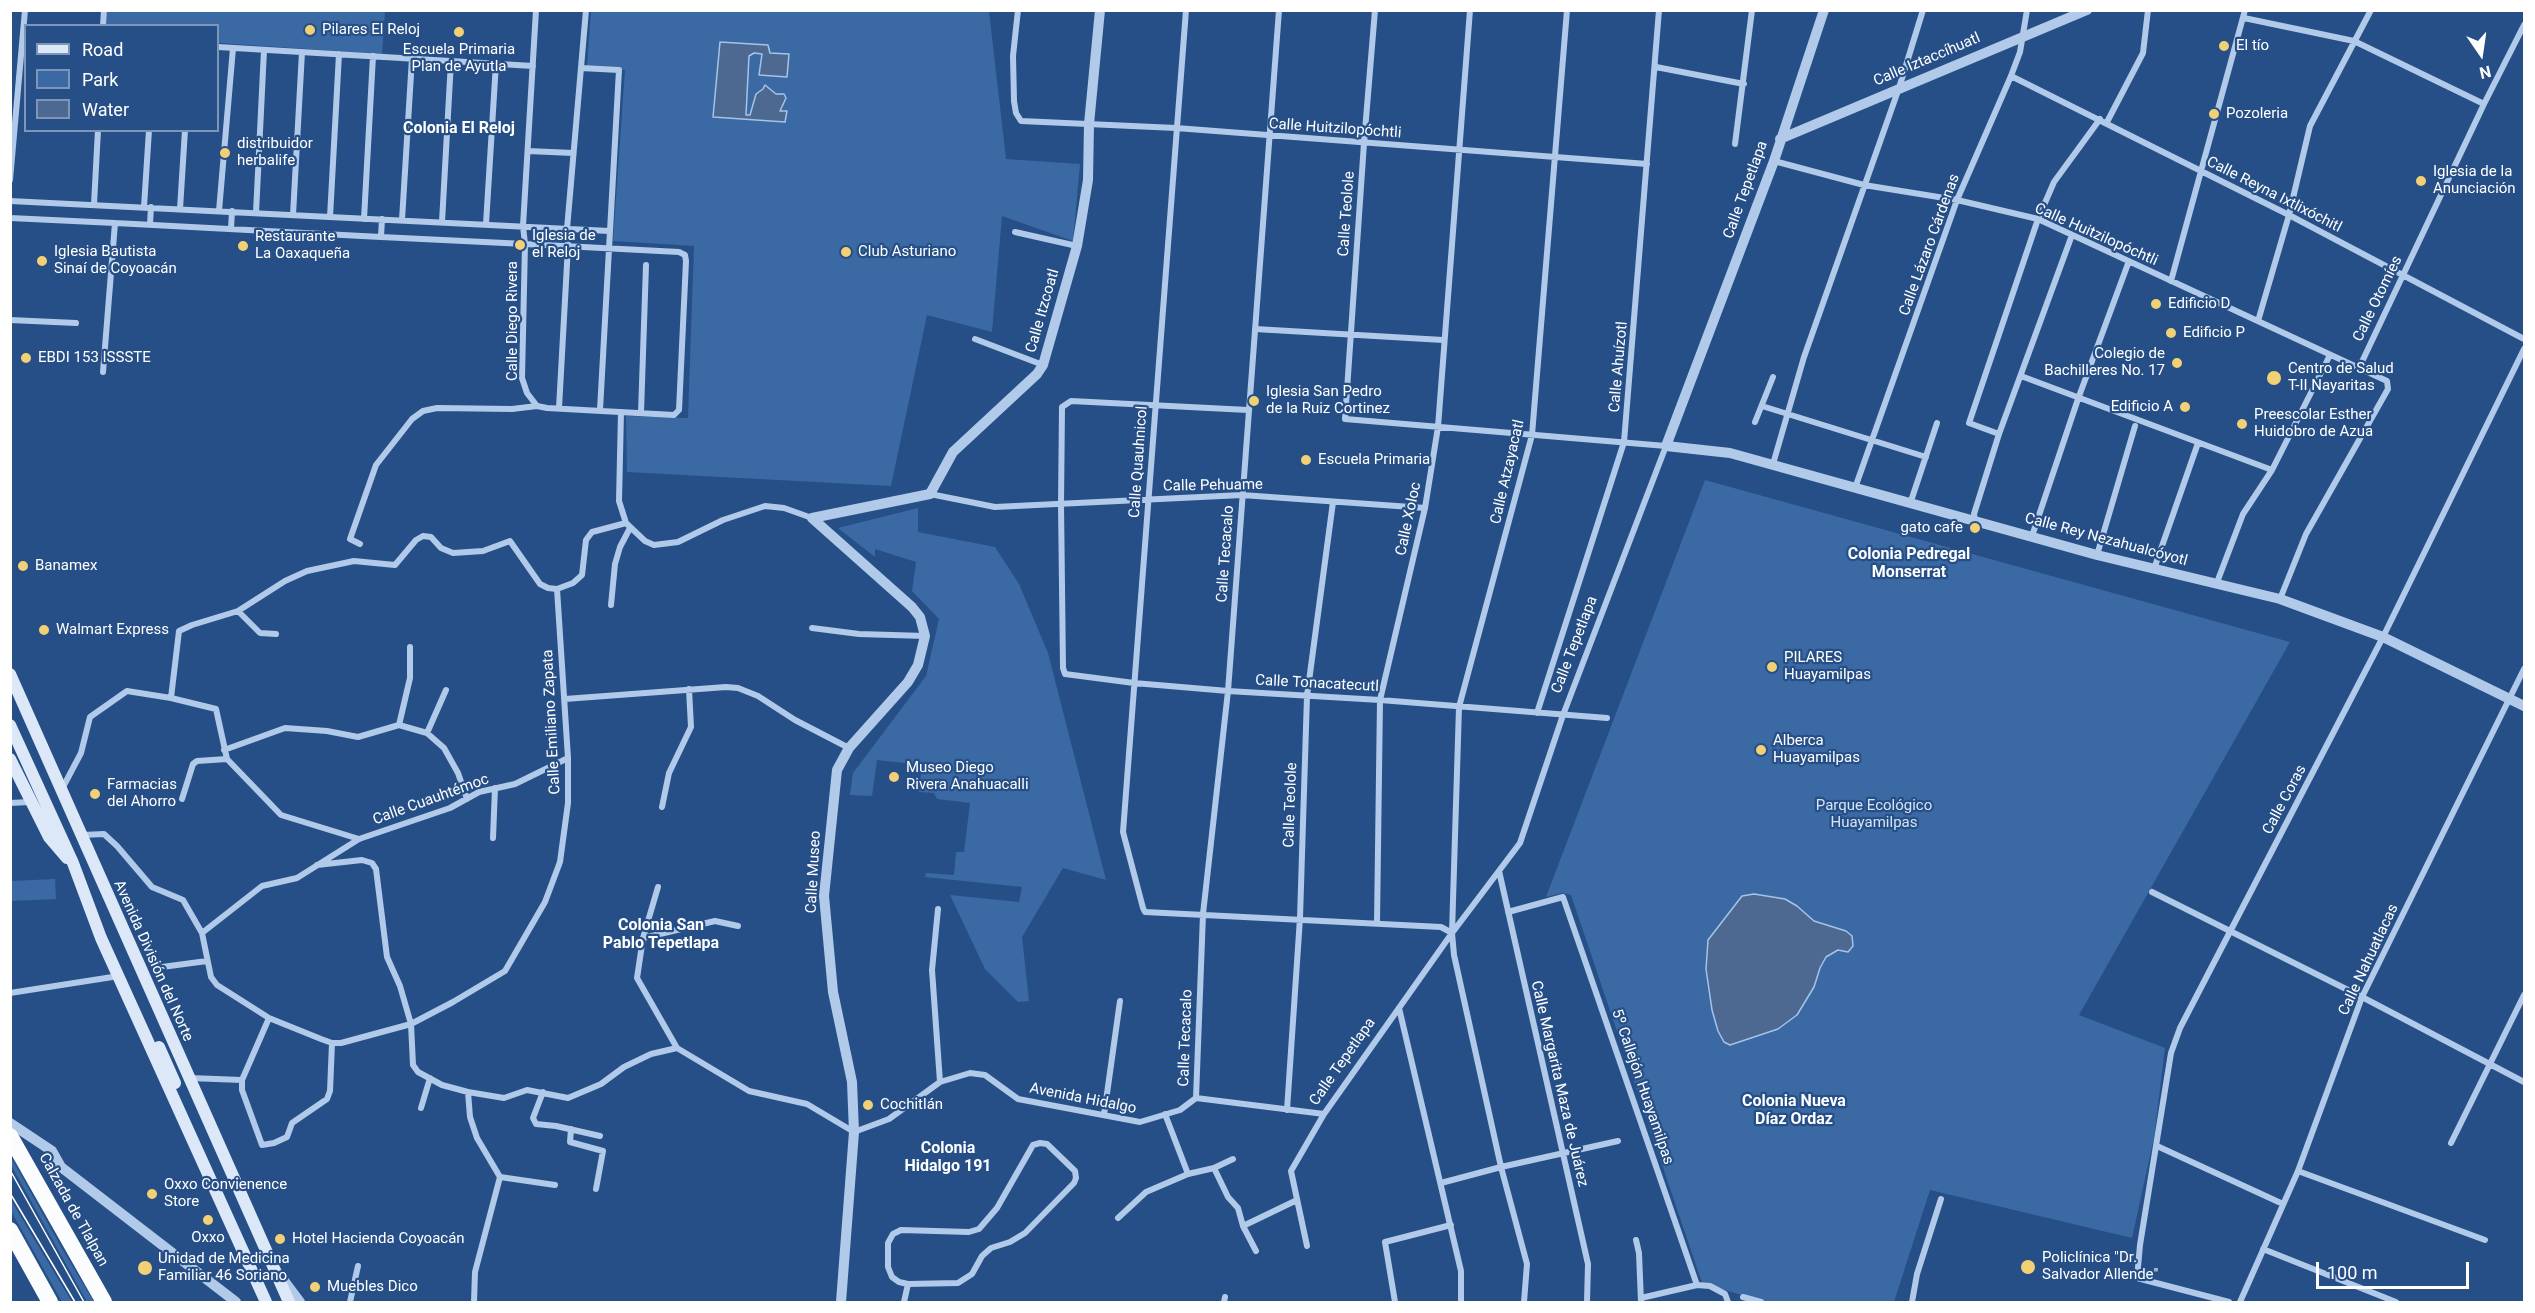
<!DOCTYPE html>
<meta charset="utf-8">
<style>
body{margin:0}
#map{position:relative;width:2535px;height:1313px;overflow:hidden;background:#264f87;font-family:Roboto,sans-serif}
canvas{display:block}
.frame{position:absolute;inset:0;border:12px solid #fff;pointer-events:none}
.legend{position:absolute;left:24px;top:24px;width:195px;height:108px;box-sizing:border-box;background:#264f87;border:2px solid #7d95b7;margin:0;padding:8px 10px;list-style:none;font-size:18px;color:#fff}
.legend li{display:flex;align-items:center;gap:12px;height:30px}
.legend b{width:30px;border:2px solid #7d95b7}
.north{position:absolute;left:2451px;top:24px;width:60px;height:60px;-webkit-text-stroke:4px #264f87;paint-order:stroke;rotate:167deg;font-size:16px;font-weight:700;line-height:24px;text-align:center;color:#fff}
.north::after{content:'';display:block;margin:auto;width:21px;height:27px;background:#fff;clip-path:polygon(50% 0,100% 100%,50% 72%,0 100%)}
.scale{position:absolute;left:2316px;top:1262px;width:153px;height:27px;box-sizing:border-box;border:3px solid #fff;border-top:0;padding-left:8px;font-size:18px;line-height:21px;white-space:nowrap;color:#fff;-webkit-text-stroke:4px #264f87;paint-order:stroke}
</style>
<div id="map">
<canvas width="2535" height="1313"></canvas>
<div class="frame"></div>
<ul class="legend">
<li><b style="height:8px;background:#dce7f7"></b>Road</li>
<li><b style="height:16px;background:#3a69a3"></b>Park</li>
<li><b style="height:16px;background:#4d6991"></b>Water</li>
</ul>
<div class="north">N</div>
<div class="scale">100 m</div>
</div>
<script>
const context = document.querySelector('canvas').getContext('2d');
context.lineJoin = 'round';
function fill(path, color) { context.fillStyle = color; context.fill(path, 'evenodd'); }
const poly = rows => new Path2D(rows.map(r => 'M' + r).join(''));
function strokePath(path, color, width, dash) { context.strokeStyle = color; context.lineWidth = width; context.lineCap = dash ? 'butt' : 'round'; context.setLineDash(dash || []); context.stroke(path); }
function label(font, color, halo, rows, align = 'center') {
  context.font = font + ' Roboto,sans-serif'; context.lineWidth = 4.5; context.setLineDash([]); context.textBaseline = 'middle'; context.strokeStyle = halo; context.fillStyle = color; for (const [text, x, y, turn = 0] of rows) {
    context.save(); context.translate(x, y); context.rotate((+turn || 0) * Math.PI / 180); context.textAlign = isNaN(turn) ? turn : align; if (halo) context.strokeText(text, 0, 0); context.fillText(text, 0, 0); context.restore();
  }
}
fill(poly([
 [107,11,385,11,382,54,218,43,218,26,106,26],
 [591,11,989,11,1006,159,1080,164,1073,241,1002,216,992,332,927,315,891,486,627,472,626,416,688,418,694,246,613,241,625,70,587,67],
 [1705,480,2290,642,2079,1015,2165,1048,2154,1138,2132,1238,1930,1190,1894,1302,1765,1302,1702,1283,1571,895,1562,893,1546,897],
 [918,508,918,532,995,547,1019,584,1048,653,1106,880,1063,868,1022,937,1029,1001,1018,1002,985,969,950,895,1019,902,1022,887,925,877,926,873,954,875,956,852,964,852,970,803,937,799,934,793,919,792,922,765,877,760,872,796,850,795,853,773,926,676,939,619,912,591,916,562,875,549,875,557,838,528],
 [55,879,56,899,11,901,11,881],
 [11,1157,64,1252,94,1302,87,1302,11,1165],
 [10,1198,31,1234,72,1302,62,1302,11,1211]
]), '#3a69a3');
const water = poly([
 [720,42,768,45,770,53,789,54,787,77,759,75,762,54,754,53,749,56,746,115,750,115,756,94,763,89,765,85,776,94,784,94,786,98,780,111,787,111,785,122,713,117,720,42],
 [1754,894,1785,899,1797,906,1814,921,1846,931,1852,936,1853,946,1848,952,1838,950,1826,957,1820,968,1814,987,1797,1015,1778,1029,1730,1045,1724,1042,1718,1031,1712,1010,1706,969,1708,940,1742,896,1754,894]
]);
fill(water, '#4d6991');
strokePath(water, '#a6c4e9', 1.5);
strokePath(poly([
 [1018,10,1013,56,1014,101,1016,113,1021,121,1176,128,1647,164],
 [1186,10,1123,832,1143,908,1145,912,1441,927,1452,933],
 [2244,18,2354,41,2484,104],
 [103,26,104,10],
 [218,47,533,66],
 [1656,67,1744,84],
 [581,68,619,70,600,410],
 [2011,76,2289,215,2524,339],
 [2107,122,2143,53,2148,10],
 [1735,144,1752,10],
 [528,151,573,153],
 [1774,161,1864,185,1957,200,2038,219,2359,368],
 [10,180,25,10],
 [10,201,609,231],
 [94,204,98,130],
 [144,207,149,130],
 [180,209,185,130],
 [219,211,233,48],
 [256,213,264,50],
 [293,215,302,52],
 [330,217,339,54],
 [10,218,115,223,381,237,525,244,679,252,685,255,686,261,679,410,674,415,547,408,537,406,527,393,522,378,525,244,523,226,536,10],
 [364,219,373,56],
 [402,220,412,58],
 [442,222,451,61],
 [150,224,151,207],
 [486,224,496,63],
 [231,229,232,211],
 [1015,232,1077,246],
 [381,237,382,219],
 [2171,281,2245,10],
 [10,320,76,323],
 [2258,321,2289,215,2310,126,2371,10],
 [1255,329,1443,340],
 [975,339,1043,365],
 [103,372,115,223],
 [2021,376,2272,470],
 [1762,406,1926,457],
 [559,408,568,246,567,229,586,10],
 [1248,410,1071,401,1062,407,1061,504,1063,668,1065,674,1134,683,1228,691,1380,700,1607,718],
 [621,412,619,501,626,523,645,541,654,545,678,542,723,520,765,506,784,508,812,518],
 [641,413,646,265],
 [1755,422,1773,377],
 [1999,434,1969,423,2038,219,2054,182,2100,119],
 [1773,464,1804,357,1899,88,1923,10],
 [1855,488,1957,200,2011,76,2020,52,2027,10],
 [930,494,995,507,1242,495,1425,508],
 [1910,504,1937,423],
 [1975,520,1974,514,1999,434,2072,235],
 [2032,536,2078,399,2129,261],
 [360,544,350,539,376,465,412,419,423,411,437,408,512,409,537,406],
 [2097,555,2135,426],
 [2154,569,2198,443],
 [2216,585,2243,514,2272,470,2330,355],
 [2280,599,2306,534,2388,389,2387,381,2359,368,2484,104,2524,25],
 [611,605,615,564,620,547,630,528],
 [238,611,260,633,276,634],
 [812,628,859,634,925,636],
 [171,698,179,631,192,625,238,611,285,581,307,571,354,561,395,565,416,540,423,536,431,537,441,548,453,553,483,551,510,541,540,584,548,588,557,589,573,583,582,575,586,540,592,532,626,523],
 [565,699,726,687,738,688,758,696,795,720,849,748],
 [1537,713,1624,442,1659,10],
 [399,725,410,678,410,647],
 [427,733,446,690],
 [224,750,285,728,327,731,358,737,399,725,427,733,444,748,458,773,467,799],
 [62,789,81,753,90,717,127,691,171,698,216,709,227,759,281,815,359,839],
 [182,799,193,764,197,761,227,759],
 [10,803,30,802],
 [662,807,669,773,691,727,689,689],
 [82,835,104,834,117,846,152,887,183,900,202,933,211,977,217,985,269,1018,321,1039,332,1043,341,1043,411,1024,453,1002,505,971,545,902,560,862,568,803,568,758,557,589],
 [493,838,495,788],
 [317,865,362,860,372,863,376,869,387,957,400,986,411,1024,413,1065,418,1072,442,1085,468,1092,504,1098,527,1090,568,1098,601,1084,624,1067,651,1054,677,1048,749,1091,807,1104,854,1132,889,1119,940,1082,970,1073,985,1075,1018,1099,1140,1122,1180,1110,1196,1098,1324,1114],
 [1499,871,1588,1264,1587,1302],
 [658,887,643,938,637,978,677,1048],
 [2152,892,2362,997,2524,1082],
 [938,909,932,970,940,1082],
 [1508,912,1563,897,1697,1285],
 [1377,923,1380,700,1425,508,1438,427,1470,10],
 [202,933,262,886,297,878,359,839,450,808,479,792,515,784,568,758],
 [643,938,715,921,738,926],
 [162,967,207,961],
 [10,993,119,976],
 [1399,1008,1461,1271,1461,1302],
 [269,1018,242,1080,242,1090,262,1145,274,1143,287,1137,292,1123,327,1099,330,1091,332,1043],
 [189,1078,242,1080],
 [468,1092,470,1117,477,1138,500,1177,475,1272,474,1302],
 [543,1092,533,1118,536,1124,556,1126,600,1136],
 [1196,1098,1203,914,1228,691,1279,10],
 [421,1108,430,1078],
 [1287,1110,1300,918,1307,696,1333,502],
 [1165,1114,1188,1174],
 [1104,1115,1120,1001],
 [571,1129,570,1142,603,1151,596,1189],
 [1040,1143,1047,1144,1075,1171,1076,1178,1074,1183,1025,1233,1010,1242,991,1248,982,1256,972,1274,958,1283,908,1284,899,1282,892,1277,888,1267,888,1243,893,1234,901,1230,969,1232,979,1229,997,1208,1033,1145,1040,1143],
 [2451,1143,2524,995],
 [2157,1146,2283,1204],
 [1214,1168,1228,1197,1238,1208,1243,1226,1256,1251],
 [2298,1171,2485,1240],
 [500,1177,555,1185],
 [1441,1183,1501,1167,1618,1141],
 [1118,1218,1146,1192,1188,1174,1214,1168,1233,1159],
 [1243,1226,1297,1200],
 [1636,1240,1639,1253,1641,1302],
 [1307,1246,1291,1171,1324,1114,1452,933,1520,843,1563,715,1666,446,1345,419,1364,143,1375,10],
 [2263,1249,2396,1302],
 [1743,1297,1761,1302],
 [1641,1298,1697,1285,1710,1286,1725,1294,1728,1302],
 [350,1302,358,1266],
 [904,1302,908,1284],
 [1224,1302,1225,1297],
 [1395,1302,1385,1242,1451,1225],
 [1524,1302,1527,1264,1501,1167,1454,955,1452,933,1459,707,1532,435,1567,10],
 [1912,1302,1917,1274,1941,1199],
 [2229,1302,2137,1278,2140,1245,2171,1053,2180,1028,2383,637,2524,349],
 [2240,1302,2298,1171,2362,997,2524,669]
]), '#b1cae9', 6);
strokePath(poly([
 [1824,10,1774,161,1666,446,1730,453,2097,555,2280,599,2383,637,2524,706],
 [1780,139,2087,10],
 [812,518,912,607,920,617,925,636,918,665,908,682,849,748,837,770,824,896,833,992,852,1082,854,1132,841,1302],
 [812,518,930,494,953,452,1037,374,1043,365,1077,246,1088,180,1089,124,1100,10],
 [10,1123,52,1151,61,1167,236,1302],
 [282,1278,300,1302]
]), '#b1cae9', 10);
strokePath(poly([
 [10,674,289,1302],
 [10,725,73,863,101,938,266,1302],
 [10,759,49,837,67,858],
 [159,1047,175,1083]
]), '#dce7f7', 12);
strokePath(poly([
 [10,1136,104,1302],
 [10,1230,50,1302]
]), '#fafcfe', 16);
strokePath(poly([
 [10,1170,84,1302],
 [10,1193,75,1302]
]), '#fff', 1.5);
for (const [x, y, r, color] of [
 [310,30,6,"#f2d076"],
 [459,32,6,"#f2d076"],
 [2224,46,6,"#f2d076"],
 [2214,114,6,"#f2d076"],
 [225,153,6,"#f2d076"],
 [2421,181,6,"#f2d076"],
 [520,245,6,"#f2d076"],
 [243,246,6,"#f2d076"],
 [846,252,6,"#f2d076"],
 [42,261,6,"#f2d076"],
 [2156,304,6,"#f2d076"],
 [2171,333,6,"#f2d076"],
 [26,358,6,"#f2d076"],
 [2177,363,6,"#f2d076"],
 [2274,378,8,"#f2d076"],
 [1254,401,6,"#f2d076"],
 [2185,407,6,"#f2d076"],
 [2242,424,6,"#f2d076"],
 [1306,460,6,"#f2d076"],
 [1975,528,6,"#f2d076"],
 [23,566,6,"#f2d076"],
 [44,630,6,"#f2d076"],
 [1772,667,6,"#f2d076"],
 [1761,750,6,"#f2d076"],
 [894,777,6,"#f2d076"],
 [95,794,6,"#f2d076"],
 [868,1105,6,"#f2d076"],
 [152,1194,6,"#f2d076"],
 [208,1220,6,"#f2d076"],
 [280,1239,6,"#f2d076"],
 [2028,1267,8,"#f2d076"],
 [145,1268,8,"#f2d076"],
 [315,1287,6,"#f2d076"]
]) { const dot = new Path2D(); dot.arc(x, y, r, 0, 2 * Math.PI); context.fillStyle = color; context.fill(dot); strokePath(dot, '#264f87', 2); }
label('15px', '#fff', '#264f87', [
 ["Pilares El Reloj",322,30],
 ["El tío",2236,46],
 ["Escuela Primaria",459,50,"center"],
 ["Plan de Ayutla",459,67,"center"],
 ["Pozoleria",2226,114],
 ["distribuidor",237,144],
 ["herbalife",237,161],
 ["Iglesia de la",2433,172],
 ["Anunciación",2433,189],
 ["Iglesia de",532,236],
 ["el Reloj",532,253],
 ["Restaurante",255,237],
 ["La Oaxaqueña",255,254],
 ["Iglesia Bautista",54,252],
 ["Sinaí de Coyoacán",54,269],
 ["Club Asturiano",858,252],
 ["Edificio D",2168,304],
 ["Edificio P",2183,333],
 ["Colegio de",2165,354,"right"],
 ["Bachilleres No. 17",2165,371,"right"],
 ["EBDI 153 ISSSTE",38,358],
 ["Centro de Salud",2288,369],
 ["T-II Nayaritas",2288,386],
 ["Iglesia San Pedro",1266,392],
 ["de la Ruiz Cortinez",1266,409],
 ["Edificio A",2173,407,"right"],
 ["Preescolar Esther",2254,415],
 ["Huidobro de Azua",2254,432],
 ["Escuela Primaria",1318,460],
 ["gato cafe",1963,528,"right"],
 ["Banamex",35,566],
 ["Walmart Express",56,630],
 ["PILARES",1784,658],
 ["Huayamilpas",1784,675],
 ["Alberca",1773,741],
 ["Huayamilpas",1773,758],
 ["Museo Diego",906,768],
 ["Rivera Anahuacalli",906,785],
 ["Farmacias",107,785],
 ["del Ahorro",107,802],
 ["Cochitlán",880,1105],
 ["Oxxo Convienence",164,1185],
 ["Store",164,1202],
 ["Oxxo",208,1238,"center"],
 ["Hotel Hacienda Coyoacán",292,1239],
 ["Policlínica \"Dr.",2042,1258],
 ["Salvador Allende\"",2042,1275],
 ["Unidad de Medicina",158,1259],
 ["Familiar 46 Soriano",158,1276],
 ["Muebles Dico",327,1287]
], 'left');
label('15px', '#fff', '#264f87', [
 ["Calle Iztaccíhuatl",1927,60,-23],
 ["Calle Huitzilopóchtli",1335,129,4],
 ["Calle Tepetlapa",1746,190,-70],
 ["Calle Reyna Ixtlixóchitl",2274,195,27],
 ["Calle Teolole",1347,214,-86],
 ["Calle Huitzilopóchtli",2096,235,24],
 ["Calle Lázaro Cárdenas",1930,245,-70],
 ["Calle Otomíes",2378,299,-64],
 ["Calle Itzcoatl",1043,311,-74],
 ["Calle Diego Rivera",513,321,-90],
 ["Calle Ahuízotl",1619,367,-85],
 ["Calle Quauhnicol",1139,462,-86],
 ["Calle Atzayacatl",1508,472,-77],
 ["Calle Pehuame",1213,486,-1],
 ["Calle Xoloc",1409,519,-78],
 ["Calle Rey Nezahualcóyotl",2106,540,15],
 ["Calle Tecacalo",1226,554,-86],
 ["Calle Tepetlapa",1575,645,-69],
 ["Calle Tonacatecutl",1317,684,3],
 ["Calle Emiliano Zapata",552,722,-93],
 ["Calle Cuauhtémoc",431,800,-20],
 ["Calle Coras",2285,800,-62],
 ["Calle Teolole",1291,805,-88],
 ["Calle Museo",814,872,-87],
 ["Calle Nahuatlacas",2369,960,-65],
 ["Avenida División del Norte",153,961,66],
 ["Calle Tecacalo",1186,1038,-88],
 ["Calle Tepetlapa",1343,1062,-55],
 ["Calle Margarita Maza de Juárez",1559,1084,77],
 ["5º Callejón Huayamilpas",1642,1087,71],
 ["Avenida Hidalgo",1083,1099,11],
 ["Calzada de Tlalpan",73,1210,61]
]);
label('15px', '#d5e4f7', '#264f87', [
 ["Parque Ecológico",1874,806],
 ["Huayamilpas",1874,823]
]);
label('bold 16px', '#fff', '#264f87', [
 ["Colonia El Reloj",459,129],
 ["Colonia Pedregal",1909,555],
 ["Monserrat",1909,573],
 ["Colonia San",661,926],
 ["Pablo Tepetlapa",661,944],
 ["Colonia Nueva",1794,1102],
 ["Díaz Ordaz",1794,1120],
 ["Colonia",948,1149],
 ["Hidalgo 191",948,1167]
]);
</script>
